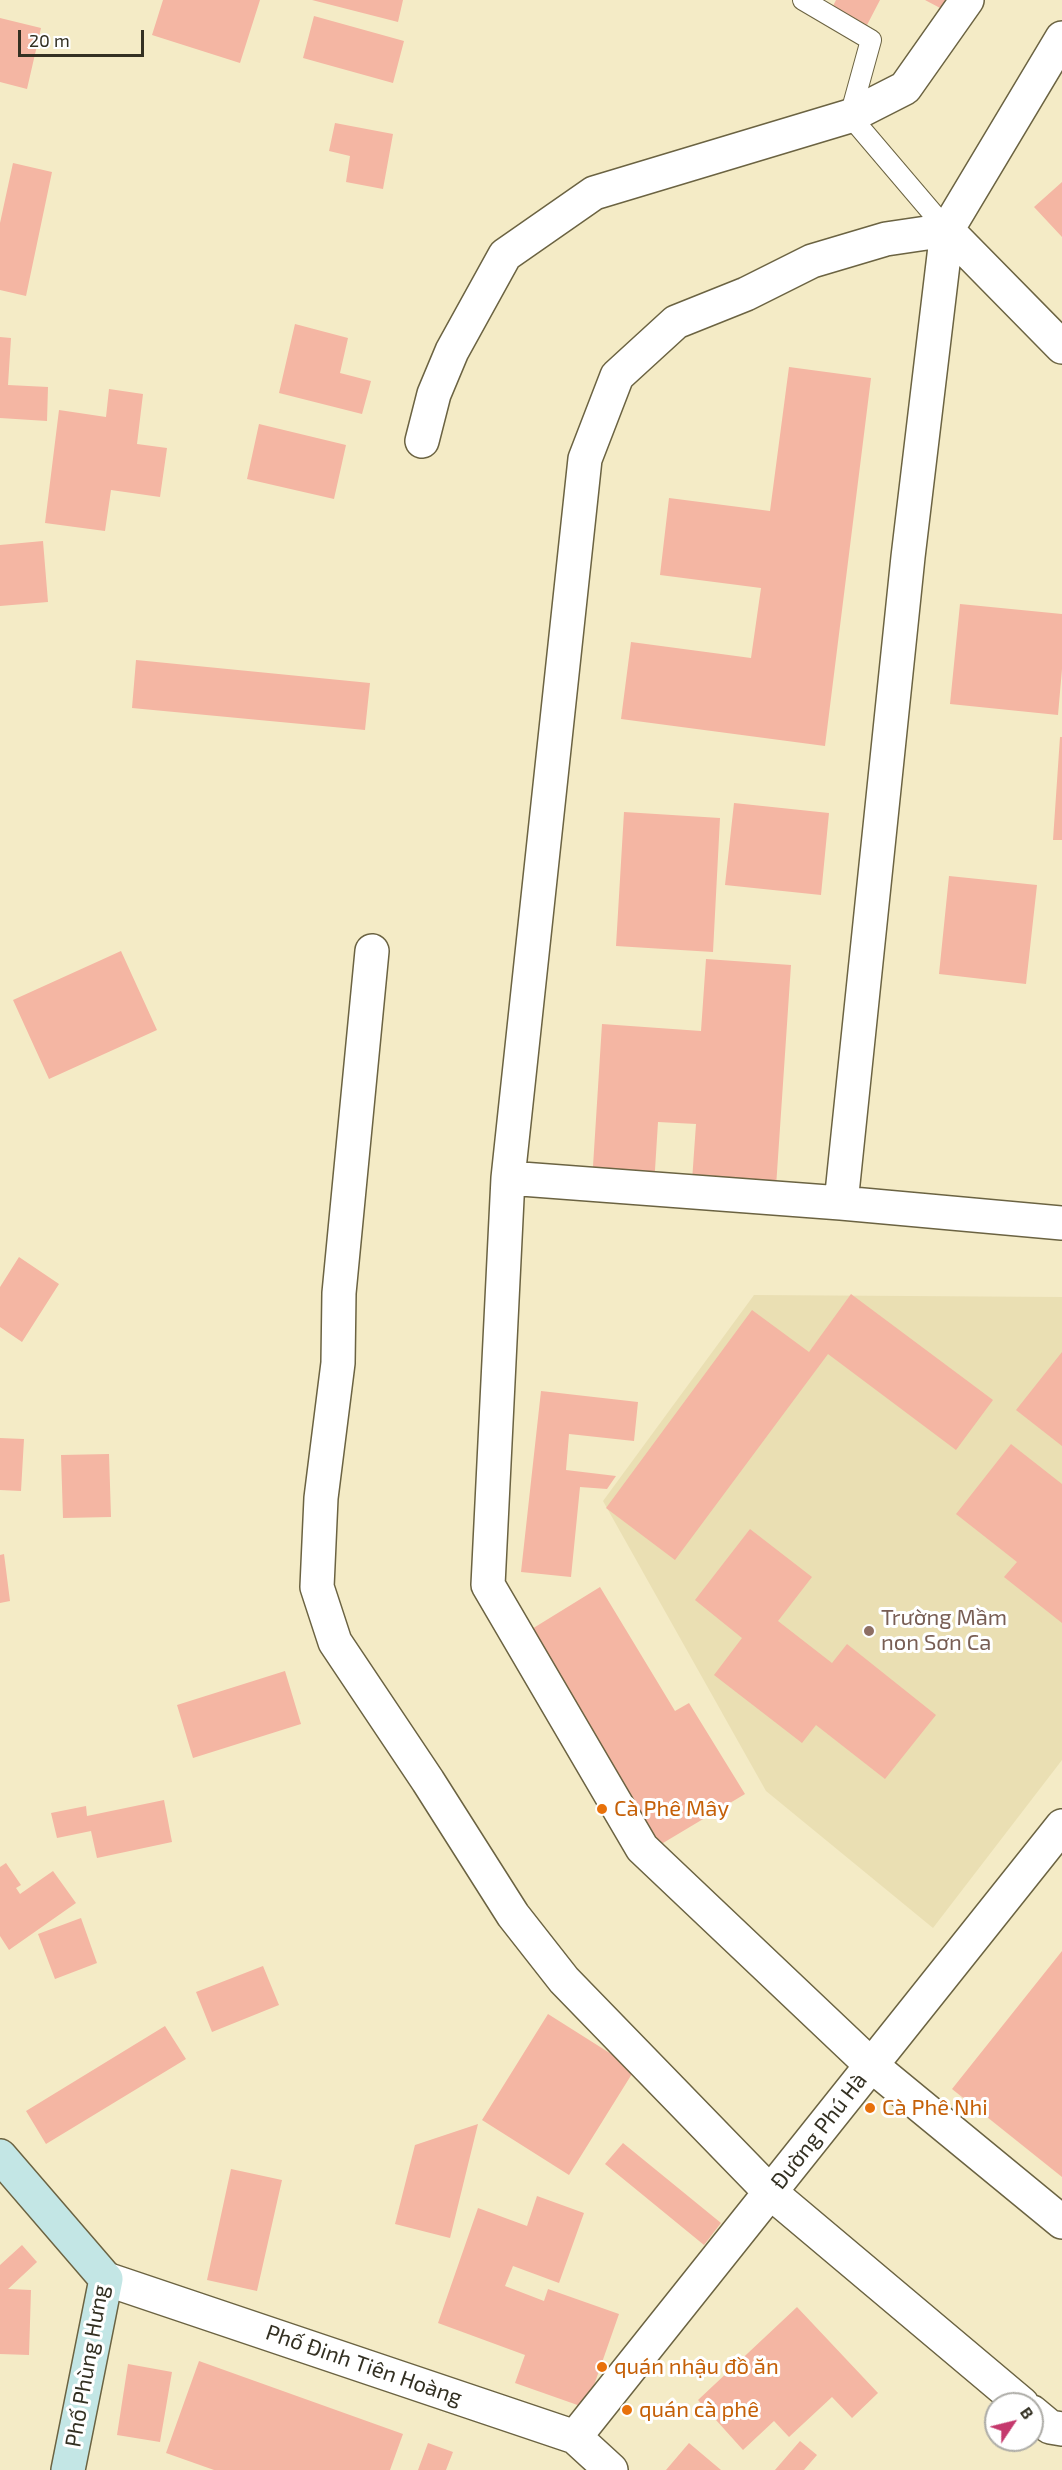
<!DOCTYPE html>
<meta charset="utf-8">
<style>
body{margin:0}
#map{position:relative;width:1062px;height:2470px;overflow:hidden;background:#f4ebc6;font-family:"Exo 2",sans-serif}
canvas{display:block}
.north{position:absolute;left:984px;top:2392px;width:60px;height:60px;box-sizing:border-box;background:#fff;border:2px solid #adaca7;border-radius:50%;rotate:55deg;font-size:16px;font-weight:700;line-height:24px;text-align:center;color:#333022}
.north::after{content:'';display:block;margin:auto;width:21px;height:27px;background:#c5396d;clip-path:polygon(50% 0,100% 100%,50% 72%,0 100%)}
.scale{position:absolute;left:18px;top:30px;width:126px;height:27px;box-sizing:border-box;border:3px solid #333022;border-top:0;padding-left:8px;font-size:18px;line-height:21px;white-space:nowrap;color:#333022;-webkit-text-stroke:4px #fff;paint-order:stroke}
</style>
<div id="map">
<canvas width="1062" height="2470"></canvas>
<div class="north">B</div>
<div class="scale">20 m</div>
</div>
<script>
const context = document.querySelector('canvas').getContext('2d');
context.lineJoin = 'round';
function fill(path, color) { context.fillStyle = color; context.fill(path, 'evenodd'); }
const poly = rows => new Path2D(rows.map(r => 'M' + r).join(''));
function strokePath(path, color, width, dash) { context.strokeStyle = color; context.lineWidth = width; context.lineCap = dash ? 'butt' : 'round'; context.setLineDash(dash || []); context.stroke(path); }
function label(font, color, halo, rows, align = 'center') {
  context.font = font + ' "Exo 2",sans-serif'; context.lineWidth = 6; context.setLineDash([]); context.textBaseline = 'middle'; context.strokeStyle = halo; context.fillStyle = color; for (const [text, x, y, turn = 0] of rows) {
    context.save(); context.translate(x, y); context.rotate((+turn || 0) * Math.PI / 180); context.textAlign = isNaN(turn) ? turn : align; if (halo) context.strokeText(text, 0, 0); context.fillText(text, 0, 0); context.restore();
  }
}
fill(poly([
 [754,1295,1062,1297,1062,1760,933,1928,766,1791,603,1501]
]), '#eadfb3');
fill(poly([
 [163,0,260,0,240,63,152,35],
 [312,0,403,0,398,22],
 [836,0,880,0,867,25,833,6],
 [925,0,947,0,942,9],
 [314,16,404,41,393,83,303,58],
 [0,18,41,28,27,89,0,82],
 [335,123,393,134,383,189,346,182,350,156,329,151],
 [13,163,52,172,26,296,0,290,0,223],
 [1062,182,1062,237,1034,207],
 [295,324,348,338,340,373,371,381,362,414,279,393],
 [0,337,11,338,8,385,48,387,47,421,0,418],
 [789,367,871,378,825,746,621,719,631,642,751,658,761,588,660,575,669,498,770,511],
 [109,389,143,394,137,444,167,448,160,497,111,490,105,531,45,523,59,410,106,417],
 [259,424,346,445,334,499,247,479],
 [43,541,48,602,0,606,0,545],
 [960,604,1062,614,1062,669,1058,715,950,704],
 [136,660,370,683,365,730,132,708],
 [1060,737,1062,737,1062,840,1053,840],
 [734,803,829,813,821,895,725,885],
 [624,812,720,818,713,952,616,946],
 [949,876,1037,885,1026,984,939,974],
 [121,951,157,1030,49,1079,13,1000],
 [706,959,791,965,776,1187,692,1181,696,1124,658,1122,654,1186,592,1182,602,1024,701,1031],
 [19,1257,59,1284,22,1342,0,1327,0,1287],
 [851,1294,993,1400,956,1450,828,1354,675,1560,606,1508,752,1310,809,1352],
 [1062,1352,1062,1446,1016,1410],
 [541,1391,638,1402,634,1441,569,1434,566,1470,616,1476,607,1489,580,1487,571,1577,521,1572],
 [0,1438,24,1439,21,1491,0,1490],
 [1011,1444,1062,1484,1062,1623,1004,1577,1017,1562,956,1514],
 [109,1454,111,1517,63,1518,61,1455],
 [750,1529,812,1577,778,1621,832,1663,847,1644,936,1715,885,1779,816,1725,802,1743,714,1675,742,1638,695,1600],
 [4,1554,10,1601,0,1603,0,1555],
 [600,1587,675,1711,689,1703,745,1794,658,1846,527,1632],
 [285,1671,301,1724,193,1758,177,1705],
 [164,1800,172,1842,97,1858,91,1831,57,1838,51,1813,86,1806,87,1816],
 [6,1863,21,1885,16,1888,20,1894,53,1871,76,1903,9,1950,0,1936,0,1867],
 [81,1918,97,1963,55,1979,38,1934],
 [1062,1951,1062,2177,952,2089],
 [263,1966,279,2005,212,2032,196,1992],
 [548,2014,635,2069,569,2175,482,2120],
 [165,2026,186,2059,46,2144,26,2111],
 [478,2124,450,2238,395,2224,415,2145],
 [623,2143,721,2223,704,2245,605,2164],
 [231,2169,282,2180,257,2291,207,2280],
 [537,2196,584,2213,559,2283,513,2266,505,2286,544,2301,548,2289,619,2314,586,2408,515,2383,525,2355,438,2323,478,2208,527,2226],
 [22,2245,37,2262,8,2289,31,2290,29,2355,0,2354,0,2265],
 [797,2307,878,2393,852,2418,832,2397,789,2437,774,2421,743,2450,698,2400],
 [199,2361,403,2434,390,2470,214,2470,166,2453],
 [128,2364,172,2372,160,2442,117,2435],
 [800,2441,817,2455,804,2470,775,2470],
 [428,2443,453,2452,446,2470,418,2470],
 [689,2443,721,2470,666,2470]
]), '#f4b6a3');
const lane = poly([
 [803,0,871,40,850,116,947,230]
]);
const street = poly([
 [422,441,434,394,452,351,505,255,594,193,850,116,905,88,967,0],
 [372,951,339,1293,338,1363,321,1498,317,1587,335,1642,428,1781,513,1915,564,1980,770,2192,1022,2404],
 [508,1178,585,459,617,376,676,322,746,294,812,261,886,239,947,230,1062,347],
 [841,1203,908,557,947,230,1062,38],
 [1062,1223,841,1203,508,1178,488,1585,642,1848,871,2065,1062,2222],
 [106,2279,575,2437,611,2470],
 [1032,2412,1050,2427,1062,2429],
 [575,2437,1062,1826]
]);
const secondary = poly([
 [0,2156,106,2279,68,2470]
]);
strokePath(lane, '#6b6342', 22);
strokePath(street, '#6b6342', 36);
strokePath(secondary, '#6b6342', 36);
strokePath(lane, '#fff', 20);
strokePath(street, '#fff', 33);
strokePath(secondary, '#c3e6e5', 33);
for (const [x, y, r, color] of [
 [869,1631,6,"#8d6e63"],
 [602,1809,6,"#e8710a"],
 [870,2108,6,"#e8710a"],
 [602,2367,6,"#e8710a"],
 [627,2410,6,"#e8710a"]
]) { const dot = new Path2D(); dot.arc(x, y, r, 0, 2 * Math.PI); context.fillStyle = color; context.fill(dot); strokePath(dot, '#fff', 2); }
label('22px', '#785e54', '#fff', [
 ["Trường Mầm",881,1618],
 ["non Sơn Ca",881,1643]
], 'left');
label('22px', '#c56008', '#fff', [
 ["Cà Phê Mây",614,1809],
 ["Cà Phê Nhi",882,2108],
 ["quán nhậu đồ ăn",614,2367],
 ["quán cà phê",639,2410]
], 'left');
label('22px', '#333022', '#fff', [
 ["Đường Phú Hà",819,2131,-52],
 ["Phố Đinh Tiên Hoàng",364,2365,19],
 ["Phố Phùng Hưng",87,2366,-80]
]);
</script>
